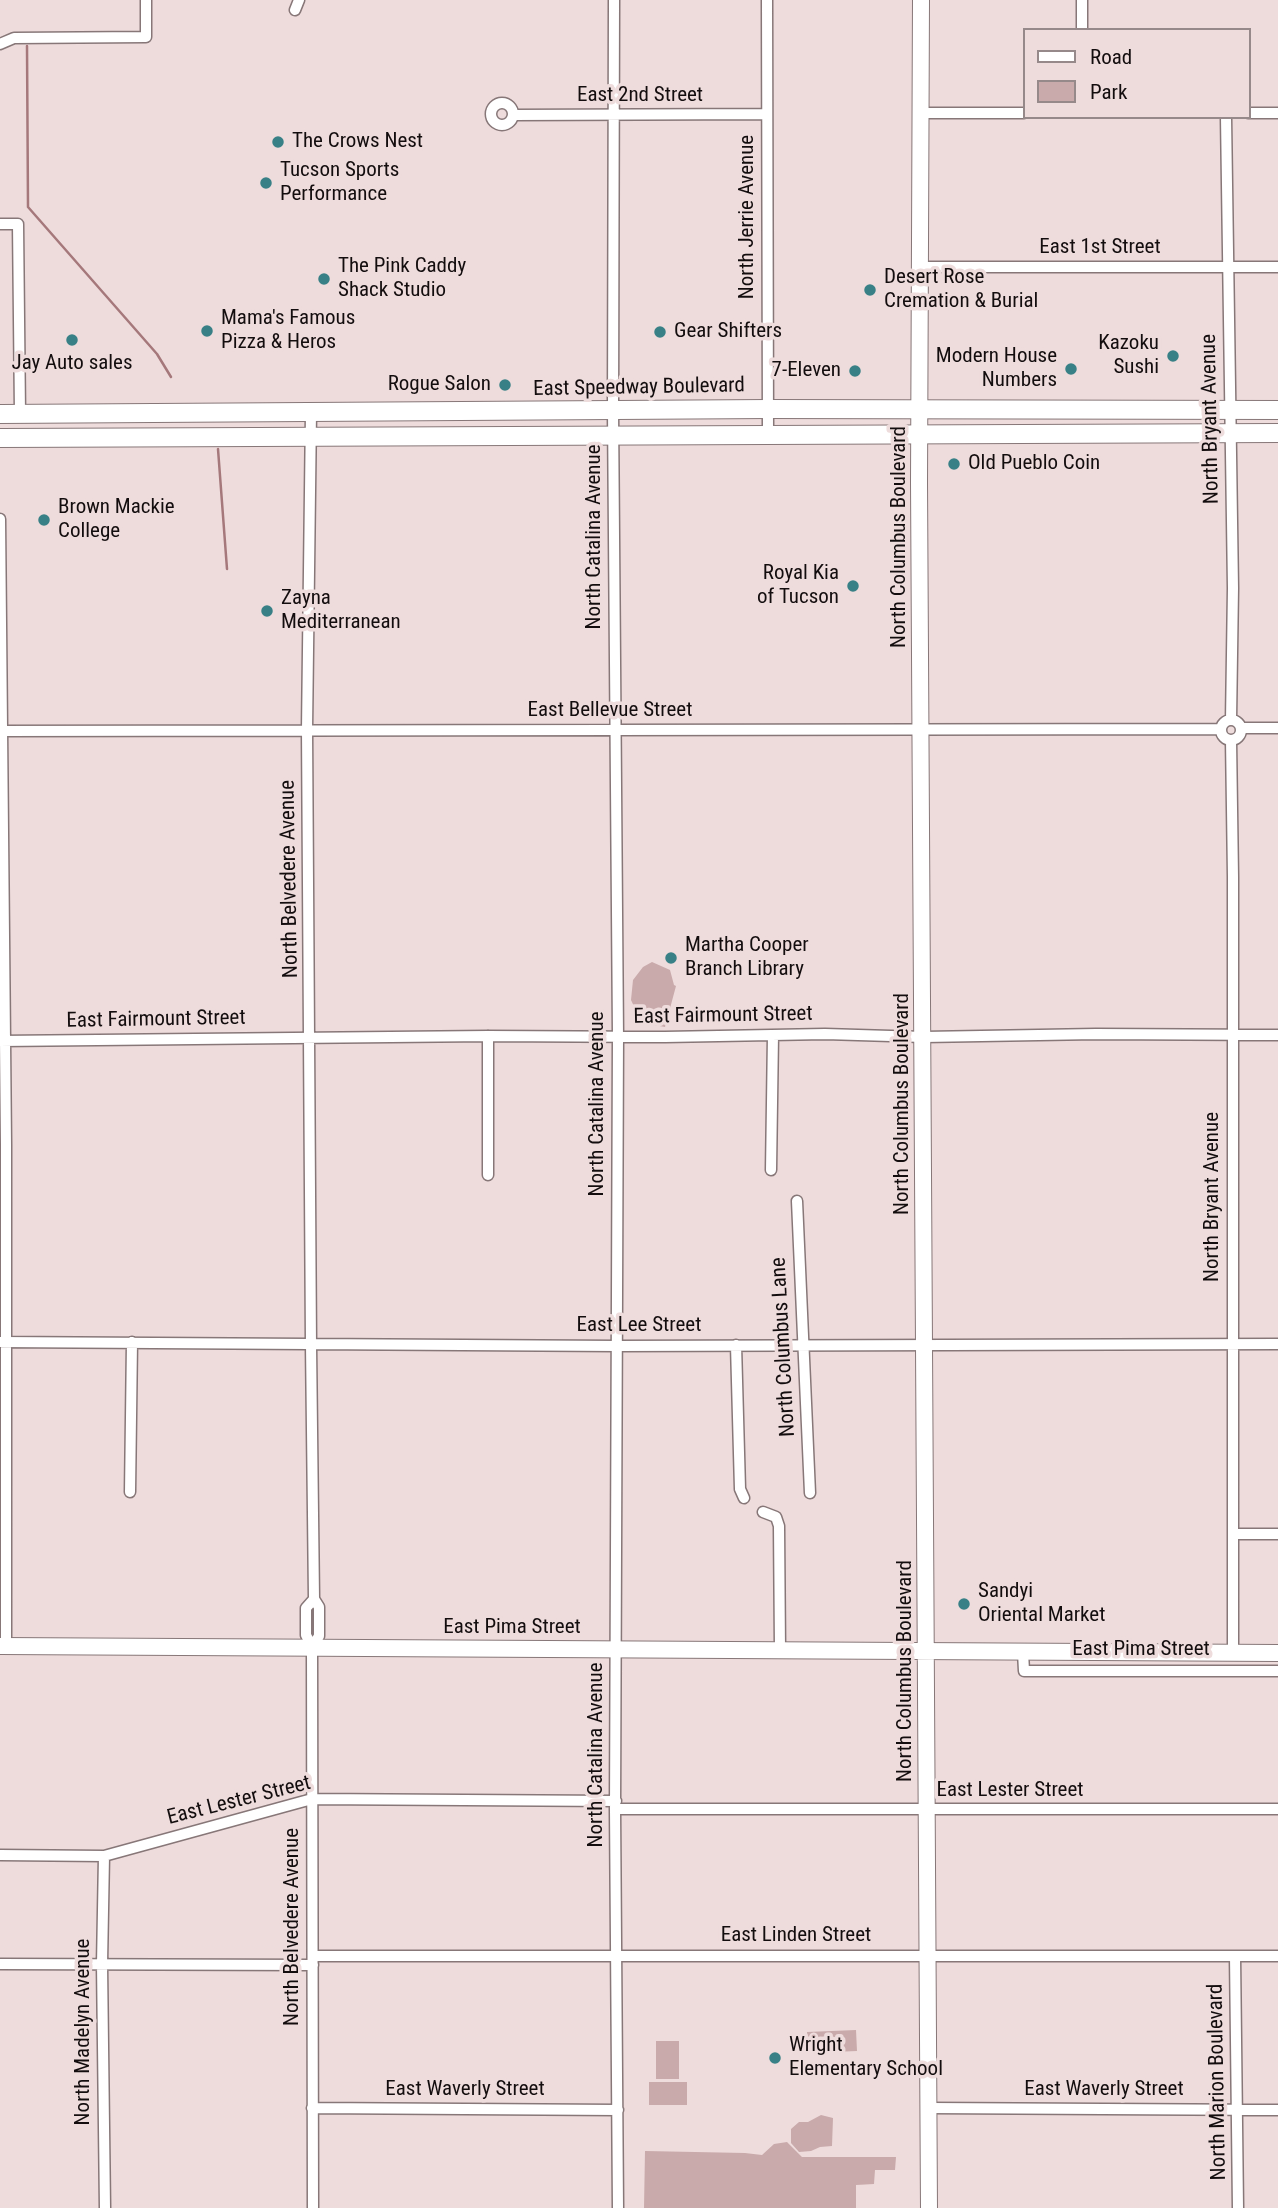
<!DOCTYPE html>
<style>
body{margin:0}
#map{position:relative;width:1278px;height:2208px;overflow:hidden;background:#eedcdc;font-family:"Roboto Condensed",sans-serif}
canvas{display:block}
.legend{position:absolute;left:1023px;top:28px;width:228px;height:91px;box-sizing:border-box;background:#eedcdc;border:2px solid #96898a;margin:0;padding:9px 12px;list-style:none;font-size:21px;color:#130d0e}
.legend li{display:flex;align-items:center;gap:14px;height:35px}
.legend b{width:35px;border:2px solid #96898a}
</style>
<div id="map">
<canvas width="1278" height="2208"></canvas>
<ul class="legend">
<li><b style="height:9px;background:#fff"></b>Road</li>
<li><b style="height:19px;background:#c9aaab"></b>Park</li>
</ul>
</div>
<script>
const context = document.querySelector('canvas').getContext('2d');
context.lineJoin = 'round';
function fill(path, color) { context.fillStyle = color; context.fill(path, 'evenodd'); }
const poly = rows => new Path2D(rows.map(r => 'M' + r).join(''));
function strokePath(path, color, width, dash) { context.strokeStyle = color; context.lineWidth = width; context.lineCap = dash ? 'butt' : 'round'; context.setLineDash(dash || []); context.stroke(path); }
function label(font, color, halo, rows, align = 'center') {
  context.font = font + ' "Roboto Condensed",sans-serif'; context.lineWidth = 7; context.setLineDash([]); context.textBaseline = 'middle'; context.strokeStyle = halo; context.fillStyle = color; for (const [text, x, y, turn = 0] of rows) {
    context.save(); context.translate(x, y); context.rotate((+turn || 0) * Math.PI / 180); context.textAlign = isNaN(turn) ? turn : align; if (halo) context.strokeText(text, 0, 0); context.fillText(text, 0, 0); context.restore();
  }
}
fill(poly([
 [652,962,670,970,674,985,676,986,665,1027,648,1024,639,1017,631,1000,633,980,643,967],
 [856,2030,857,2051,808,2053,807,2032],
 [656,2041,679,2041,679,2079,656,2079],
 [649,2082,687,2082,687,2105,649,2105],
 [821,2115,833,2118,832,2146,820,2147,811,2151,799,2152,791,2143,791,2129,799,2122,808,2122],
 [787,2142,802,2157,896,2157,895,2170,875,2170,874,2184,856,2185,856,2208,644,2208,645,2151,745,2153,762,2155,774,2144]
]), '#c9aaab');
strokePath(poly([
 [27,46,28,207,157,354,171,377],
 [218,449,227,569]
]), '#a5787b', 2.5);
const street = poly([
 [614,0,613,411,618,1036,615,1809,618,2208],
 [767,0,768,434],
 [1082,0,1082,30],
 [295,10,299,0],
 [0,44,14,38,146,37,146,0],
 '491 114a11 11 0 1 1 22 0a11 11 0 1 1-22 0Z',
 [922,113,1024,113],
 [1248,113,1278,113],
 [513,115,767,114],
 [1226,117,1233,588,1231,720],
 [0,224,18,224,20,414],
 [922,267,1278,267],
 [311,412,307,729,311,1345,314,1599,319,1607,319,1636,312,1647,306,1635,306,1608,314,1599],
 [0,519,6,1145,6,1646],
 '1221 730a10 10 0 1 1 20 0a10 10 0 1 1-20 0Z',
 [1241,728,1278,728],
 [0,731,1221,729],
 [1231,740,1233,877,1233,1653],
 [488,1036,488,1175],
 [0,1041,488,1036,665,1037,825,1034,924,1037,1096,1034,1278,1035],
 [771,1170,773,1035],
 [797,1201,810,1493],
 [0,1342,617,1346,1278,1344],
 [736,1345,740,1489,744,1498],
 [130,1492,132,1342],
 [763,1512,776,1517,779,1526,780,1650],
 [1234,1534,1278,1534],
 [312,1647,313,2208],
 [1023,1652,1024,1671,1278,1671],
 [615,1809,1278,1809],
 [0,1855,104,1856,312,1799,616,1801],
 [104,1856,102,1964,105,2208],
 [313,1956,1278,1956],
 [1235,1956,1238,2208],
 [0,1964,313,1965],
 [312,2108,618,2110],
 [929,2108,1278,2110]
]);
const secondary = poly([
 [921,0,919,482,929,2208],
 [0,1646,1278,1653]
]);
const primary = poly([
 [0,414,769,409,1278,410],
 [0,438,1278,433]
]);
strokePath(street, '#877778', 13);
strokePath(secondary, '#877778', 18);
strokePath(primary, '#877778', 20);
strokePath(street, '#fff', 10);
strokePath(secondary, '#fff', 16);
strokePath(primary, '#fff', 18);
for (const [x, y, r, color] of [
 [278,142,7,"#388086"],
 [266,183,7,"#388086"],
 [324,279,7,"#388086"],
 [870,290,7,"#388086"],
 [207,331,7,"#388086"],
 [660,332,7,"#388086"],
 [72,340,7,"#388086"],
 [1173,356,7,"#388086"],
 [1071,369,7,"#388086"],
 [855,371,7,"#388086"],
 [505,385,7,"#388086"],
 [954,464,7,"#388086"],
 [44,520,7,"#388086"],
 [853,586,7,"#388086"],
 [267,611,7,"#388086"],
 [671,958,7,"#388086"],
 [964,1604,7,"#388086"],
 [775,2058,7,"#388086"]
]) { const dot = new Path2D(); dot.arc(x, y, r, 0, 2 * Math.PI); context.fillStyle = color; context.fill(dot); strokePath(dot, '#eedcdc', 2.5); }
label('21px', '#130d0e', '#eedcdc', [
 ["East 2nd Street",640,96],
 ["North Jerrie Avenue",748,217,-90],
 ["East 1st Street",1100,248],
 ["East Speedway Boulevard",639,388,-1],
 ["North Bryant Avenue",1211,419,-91],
 ["North Catalina Avenue",595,537,-90],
 ["North Columbus Boulevard",900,537,-90],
 ["East Bellevue Street",610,711],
 ["North Belvedere Avenue",290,879,-91],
 ["East Fairmount Street",723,1016,-1],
 ["East Fairmount Street",156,1020,-1],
 ["North Catalina Avenue",598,1104,-90],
 ["North Columbus Boulevard",903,1104,-90],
 ["North Bryant Avenue",1213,1197,-90],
 ["East Lee Street",639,1326],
 ["North Columbus Lane",784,1347,-93],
 ["East Pima Street",512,1628],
 ["East Pima Street",1141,1650],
 ["North Columbus Boulevard",906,1671,-90],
 ["North Catalina Avenue",597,1755,-90],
 ["East Lester Street",1010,1791],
 ["East Lester Street",239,1801,-14],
 ["North Belvedere Avenue",293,1927,-90],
 ["East Linden Street",796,1936],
 ["North Madelyn Avenue",84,2032,-90],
 ["North Marion Boulevard",1218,2082,-91],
 ["East Waverly Street",465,2090],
 ["East Waverly Street",1104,2090]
]);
label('21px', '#130d0e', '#eedcdc', [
 ["The Crows Nest",292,142],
 ["Tucson Sports",280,171],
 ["Performance",280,195],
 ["The Pink Caddy",338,267],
 ["Shack Studio",338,291],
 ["Desert Rose",884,278],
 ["Cremation & Burial",884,302],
 ["Mama's Famous",221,319],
 ["Pizza & Heros",221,343],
 ["Gear Shifters",674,332],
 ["Kazoku",1159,344,"right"],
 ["Sushi",1159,368,"right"],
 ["Modern House",1057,357,"right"],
 ["Numbers",1057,381,"right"],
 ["Jay Auto sales",72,364,"center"],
 ["7-Eleven",841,371,"right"],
 ["Rogue Salon",491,385,"right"],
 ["Old Pueblo Coin",968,464],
 ["Brown Mackie",58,508],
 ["College",58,532],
 ["Royal Kia",839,574,"right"],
 ["of Tucson",839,598,"right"],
 ["Zayna",281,599],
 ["Mediterranean",281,623],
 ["Martha Cooper",685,946],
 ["Branch Library",685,970],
 ["Sandyi",978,1592],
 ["Oriental Market",978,1616],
 ["Wright",789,2046],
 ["Elementary School",789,2070]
], 'left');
</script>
